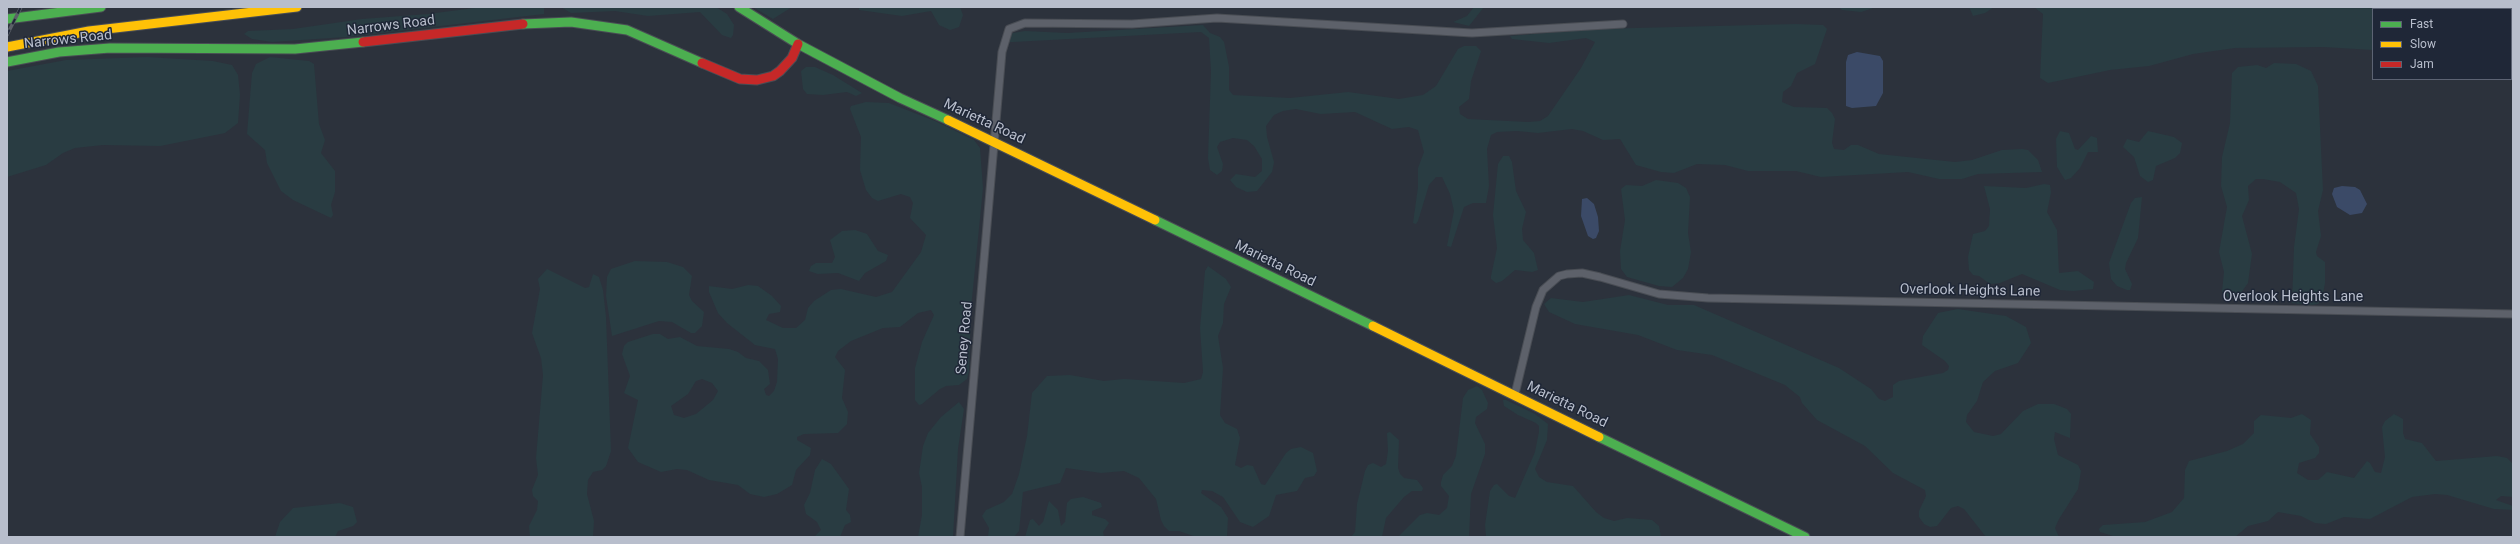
<!DOCTYPE html>
<style>
body{margin:0}
#map{position:relative;width:2520px;height:544px;overflow:hidden;background:#2c323c;font-family:Roboto,sans-serif}
canvas{display:block}
.frame{position:absolute;inset:0;border:8px solid #b8becc;pointer-events:none}
.legend{position:absolute;left:2372px;top:8px;width:140px;height:72px;box-sizing:border-box;background:#1f2737;border:1px solid #5c6373;margin:0;padding:5px 7px;list-style:none;font-size:12px;color:#b8becc}
.legend li{display:flex;align-items:center;gap:8px;height:20px}
.legend b{width:20px;border:1px solid #5c6373}
</style>
<div id="map">
<canvas width="2520" height="544"></canvas>
<div class="frame"></div>
<ul class="legend">
<li><b style="height:5px;background:#4caf50"></b>Fast</li>
<li><b style="height:5px;background:#ffc107"></b>Slow</li>
<li><b style="height:5px;background:#c62828"></b>Jam</li>
</ul>
</div>
<script>
const context = document.querySelector('canvas').getContext('2d');
context.lineJoin = 'round';
function fill(path, color) { context.fillStyle = color; context.fill(path, 'evenodd'); }
const poly = rows => new Path2D(rows.map(r => 'M' + r).join(''));
function strokePath(path, color, width, dash) { context.strokeStyle = color; context.lineWidth = width; context.lineCap = dash ? 'butt' : 'round'; context.setLineDash(dash || []); context.stroke(path); }
function label(font, color, halo, rows, align = 'center') {
  context.font = font + ' Roboto,sans-serif'; context.lineWidth = 3; context.setLineDash([]); context.textBaseline = 'middle'; context.strokeStyle = halo; context.fillStyle = color; for (const [text, x, y, turn = 0] of rows) {
    context.save(); context.translate(x, y); context.rotate((+turn || 0) * Math.PI / 180); context.textAlign = isNaN(turn) ? turn : align; if (halo) context.strokeText(text, 0, 0); context.fillText(text, 0, 0); context.restore();
  }
}
fill(poly([
 [482,7,544,7,544,14,346,37,272,42,252,39,244,34,248,31,293,29,362,19,428,14],
 [561,7,716,7,727,14,734,25,733,35,731,38,722,35,700,12,648,16,615,11,571,13],
 [753,7,792,7,773,19],
 [859,7,960,7,963,15,959,27,950,30,939,25,931,11,902,16,859,10],
 [1474,7,1484,7,1469,26,1453,22,1467,16],
 [1839,7,1876,7,1861,12,1842,10],
 [1969,7,1994,7,1985,13,1973,16],
 [2034,7,2513,7,2513,51,2511,51,2511,9,2373,9,2373,50,2323,47,2235,48,2193,54,2149,66,2110,70,2048,83,2040,78,2043,14],
 [1796,24,1823,25,1827,29,1815,64,1797,73,1791,86,1783,92,1782,102,1794,107,1827,108,1832,113,1835,119,1832,143,1834,149,1844,150,1851,145,1858,145,1879,154,1955,162,1972,160,2002,150,2022,149,2028,150,2038,160,2042,172,1978,174,1962,179,1939,179,1908,172,1821,177,1796,171,1748,171,1725,165,1697,164,1674,173,1661,172,1636,165,1620,139,1603,140,1583,131,1572,129,1538,133,1517,131,1497,132,1491,135,1487,149,1489,186,1486,203,1473,203,1464,207,1452,244,1451,247,1447,246,1454,211,1450,194,1442,177,1436,177,1429,185,1418,221,1416,224,1413,223,1418,187,1418,168,1424,152,1418,130,1409,127,1392,129,1355,112,1321,114,1296,109,1283,111,1274,115,1266,126,1267,137,1274,162,1272,172,1257,191,1247,192,1236,187,1230,180,1236,174,1255,177,1262,171,1262,159,1254,146,1247,140,1233,138,1220,142,1217,147,1223,164,1222,171,1217,175,1210,170,1208,158,1211,71,1209,38,1201,32,1013,42,1009,42,1009,36,1013,33,1025,31,1067,33,1203,25,1210,33,1220,37,1224,42,1229,67,1229,90,1233,95,1290,98,1348,92,1399,99,1423,95,1436,86,1458,49,1464,46,1476,46,1481,51,1471,81,1469,99,1459,107,1460,114,1468,119,1528,122,1540,121,1548,116,1581,68,1595,42,1586,38,1549,43,1512,39,1510,36,1595,29],
 [147,57,213,61,232,65,238,75,240,95,238,123,225,133,160,146,103,145,75,148,63,153,46,165,7,177,7,71,66,60],
 [270,57,309,61,314,64,319,124,325,140,321,153,335,171,335,192,331,205,333,215,331,218,293,200,281,191,267,163,265,150,247,134,252,73,256,64],
 [2274,63,2296,64,2311,71,2318,86,2323,190,2318,211,2321,236,2316,252,2317,256,2325,262,2325,283,2322,299,2318,304,2312,305,2292,303,2294,247,2299,209,2296,193,2280,182,2263,179,2256,179,2248,186,2249,200,2242,216,2252,254,2248,283,2238,297,2228,298,2222,292,2224,272,2219,252,2227,207,2221,186,2222,157,2230,123,2232,73,2238,67,2257,65,2266,68],
 [806,67,815,67,833,75,862,93,856,96,847,92,823,95,807,94,803,89,801,71],
 [866,102,889,103,935,121,974,140,980,148,983,188,971,308,969,371,967,379,959,385,946,386,940,389,922,404,919,405,915,400,915,368,922,342,934,315,931,310,918,313,900,327,883,328,851,341,838,351,835,357,845,370,842,398,848,412,847,424,838,433,804,434,797,437,797,440,811,448,810,455,796,470,792,485,777,494,764,497,750,494,738,485,709,480,687,470,677,469,661,472,638,462,628,448,638,400,624,393,630,376,622,354,624,346,628,342,653,334,660,334,668,339,680,337,697,346,729,349,738,352,746,358,759,361,768,370,770,384,764,389,766,395,769,396,774,391,777,382,778,359,775,349,755,345,727,323,718,313,709,292,709,286,732,289,748,285,758,286,772,296,781,306,780,312,769,314,766,320,783,328,796,328,805,320,808,308,814,301,831,290,841,289,876,297,892,292,921,252,926,235,910,218,913,203,910,197,901,194,878,201,872,198,866,190,860,170,861,137,850,109,851,106],
 [702,379,712,383,718,391,713,400,696,414,684,418,674,415,671,406,688,394,696,381],
 [2060,131,2069,133,2075,149,2078,150,2091,136,2097,138,2098,152,2088,152,2080,168,2071,178,2065,180,2057,167,2056,139],
 [2148,131,2174,137,2182,143,2180,153,2175,158,2156,166,2153,180,2148,182,2140,176,2134,157,2123,147,2127,139,2139,142],
 [1503,156,1509,156,1512,162,1516,191,1526,212,1522,229,1523,240,1534,253,1538,270,1532,272,1515,270,1502,281,1496,283,1491,279,1491,276,1497,248,1493,215,1498,164],
 [1656,180,1678,183,1686,188,1690,197,1688,233,1691,252,1688,269,1683,278,1672,287,1659,286,1627,277,1621,269,1620,251,1625,220,1621,189,1626,185,1642,186],
 [2044,184,2050,185,2051,192,2047,212,2057,230,2059,273,2078,271,2094,282,2093,289,2073,291,2060,290,2022,274,2000,283,1990,284,1979,276,1973,275,1969,270,1968,257,1973,234,1985,231,1989,226,1990,209,1984,186,2026,188],
 [2142,197,2138,238,2126,263,2125,269,2132,284,2130,290,2127,290,2117,286,2111,279,2109,263,2131,203,2135,198],
 [855,230,867,234,878,251,888,255,886,261,865,273,859,281,838,273,818,274,809,271,811,266,816,263,832,263,835,257,830,240,842,231],
 [635,261,667,262,683,267,692,276,689,295,692,301,704,312,702,326,695,333,691,333,672,322,659,321,612,336,606,296,607,277,611,269],
 [1208,266,1226,279,1231,287,1224,304,1223,323,1218,336,1223,368,1220,415,1225,423,1237,429,1240,438,1235,465,1241,468,1247,465,1253,466,1261,484,1265,485,1286,453,1291,449,1301,447,1313,453,1317,471,1314,476,1305,478,1297,491,1276,495,1269,516,1253,527,1240,522,1223,497,1212,491,1202,490,1201,493,1221,507,1228,518,1227,537,1196,537,1179,531,1169,531,1164,526,1161,520,1156,499,1139,478,1124,471,1101,473,1066,468,1060,483,1023,492,1019,531,1014,537,988,537,989,528,982,516,986,510,1004,502,1012,494,1019,474,1027,436,1032,393,1047,376,1070,375,1104,381,1124,379,1184,383,1201,379,1203,372,1200,328,1205,271],
 [547,269,585,288,589,287,593,274,599,277,603,290,606,317,611,451,606,466,602,470,593,472,588,480,587,494,594,521,593,537,530,537,529,526,537,510,538,501,533,496,532,490,538,475,536,458,543,375,541,358,532,333,540,289,538,279],
 [1629,295,1668,305,1694,305,1839,368,1871,389,1879,399,1885,401,1893,397,1893,385,1899,381,1943,373,1948,370,1949,366,1945,361,1922,345,1923,336,1938,313,1958,309,2006,316,2026,327,2031,343,2018,363,1995,371,1983,382,1977,401,1967,415,1966,422,1974,432,1993,436,2001,434,2023,411,2038,404,2054,404,2067,409,2071,414,2070,438,2055,432,2054,439,2058,455,2078,465,2081,471,2078,489,2059,519,2055,528,2059,537,1986,537,1964,509,1958,506,1951,508,1937,526,1930,527,1924,524,1919,517,1919,511,1926,496,1925,490,1893,473,1865,446,1817,420,1802,403,1800,397,1785,385,1712,355,1677,350,1638,335,1575,324,1549,312,1544,304,1551,298,1583,302],
 [1477,386,1482,390,1488,403,1487,409,1476,417,1475,423,1485,444,1485,454,1471,494,1469,537,1398,537,1420,515,1427,513,1439,515,1447,508,1449,496,1441,486,1441,482,1443,475,1452,466,1456,456,1463,398,1468,390],
 [1503,400,1506,400,1535,414,1548,424,1547,440,1535,469,1539,477,1547,482,1573,486,1596,512,1604,518,1614,521,1627,518,1652,520,1659,526,1661,537,1486,537,1485,525,1490,491,1494,485,1497,484,1509,496,1515,498,1535,452,1539,432,1539,426,1536,423,1518,415,1504,406],
 [959,402,964,409,958,449,953,537,918,537,922,515,922,487,919,473,923,446,928,433,941,417],
 [2302,414,2311,420,2310,434,2319,447,2319,453,2315,458,2299,463,2297,473,2308,480,2318,480,2327,472,2354,478,2367,461,2370,463,2375,472,2381,473,2385,457,2382,427,2385,421,2394,414,2403,419,2403,433,2405,439,2422,443,2436,461,2497,456,2507,458,2513,464,2513,497,2501,496,2496,500,2513,506,2513,510,2494,509,2447,495,2435,494,2412,497,2370,519,2344,517,2326,524,2315,523,2301,516,2278,512,2268,521,2248,526,2235,537,2116,537,2100,532,2099,529,2103,525,2145,522,2172,512,2184,498,2185,470,2189,461,2227,451,2243,444,2254,433,2254,421,2261,415,2291,418],
 [1390,432,1399,440,1398,468,1400,474,1404,478,1417,480,1423,488,1422,491,1412,491,1404,497,1386,518,1382,537,1351,537,1355,532,1357,504,1365,471,1368,465,1373,463,1381,467,1386,464,1388,451,1387,433],
 [822,459,831,464,849,489,846,510,850,515,851,522,845,525,840,537,814,537,821,530,817,522,806,514,804,505,810,493,815,470],
 [1083,497,1101,503,1102,507,1092,511,1092,515,1105,519,1109,523,1103,532,1104,537,1025,537,1030,520,1033,519,1039,526,1043,522,1049,501,1058,510,1061,526,1065,522,1067,503,1071,499],
 [340,503,353,507,357,522,353,526,338,531,335,537,275,537,280,522,293,508]
]), '#293c42');
fill(poly([
 [1857,52,1880,56,1883,61,1883,93,1876,106,1852,108,1846,106,1846,62,1848,55],
 [2342,186,2355,187,2360,190,2367,204,2362,213,2350,215,2337,207,2332,194,2334,188],
 [1587,198,1594,204,1598,217,1599,231,1596,238,1593,239,1588,236,1581,216,1582,199]
]), '#3b4a67');
const street = poly([
 [1515,394,1536,307,1543,290,1559,276,1567,274,1582,273,1600,277,1659,294,1708,298,2513,314],
 [960,537,1002,52,1009,29,1025,23,1132,24,1217,18,1472,33,1623,24]
]);
const fast = poly([
 [739,7,798,44,900,98,948,120],
 [7,19,101,7],
 [523,24,571,22,627,30,702,63],
 [7,62,59,52,110,48,295,49,363,42],
 [1155,220,1373,326],
 [1599,437,1805,537]
]);
const slow = poly([
 [7,47,89,31,297,7],
 [948,120,1155,220],
 [1373,326,1599,437]
]);
const jam = poly([
 [363,42,523,24],
 [702,63,740,79,757,80,773,76,780,71,792,58,798,44]
]);
strokePath(street, '#494d54', 9);
strokePath(fast, '#494d54', 11);
strokePath(slow, '#494d54', 11);
strokePath(jam, '#494d54', 11);
strokePath(street, '#5d616a', 7);
strokePath(fast, '#4caf50', 9);
strokePath(slow, '#ffc107', 9);
strokePath(jam, '#c62828', 9);
const rail = poly([
 [7,35,21,7]
]);
strokePath(rail, '#5b6068', 3.5);
strokePath(rail, '#1f2737', 2, [6]);
label('14px', '#b8becc', '#1f2737', [
 ["Narrows Road",391,26,-7],
 ["Narrows Road",68,40,-6],
 ["Marietta Road",984,122,25],
 ["Marietta Road",1275,264,26],
 ["Overlook Heights Lane",1970,291,1],
 ["Overlook Heights Lane",2293,297],
 ["Seney Road",965,338,-85],
 ["Marietta Road",1567,405,26]
]);
</script>
